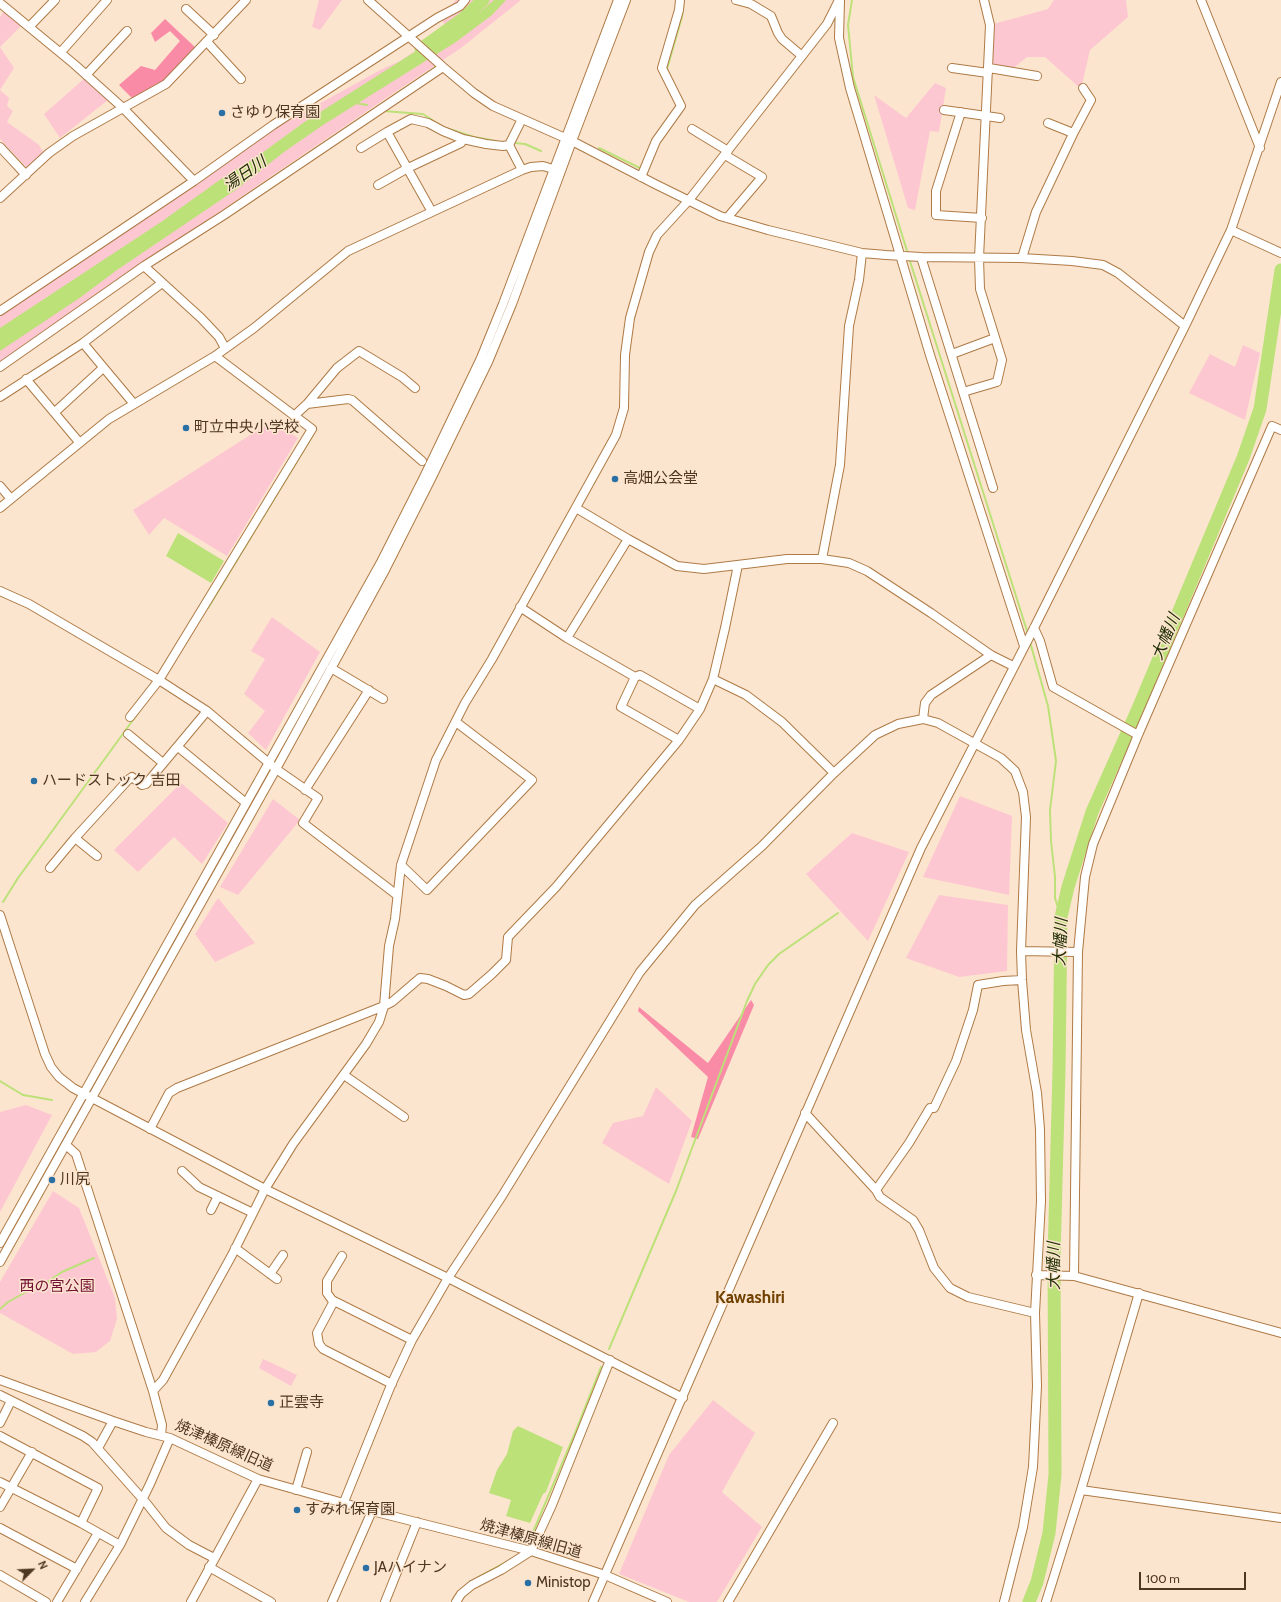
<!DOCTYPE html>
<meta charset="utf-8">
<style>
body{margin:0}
#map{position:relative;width:1281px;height:1602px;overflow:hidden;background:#fce5cf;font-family:Cabin,sans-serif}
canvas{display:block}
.north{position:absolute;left:12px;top:1550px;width:40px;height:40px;-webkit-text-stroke:3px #fce5cf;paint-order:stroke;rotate:66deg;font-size:11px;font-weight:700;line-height:16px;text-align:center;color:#4e3721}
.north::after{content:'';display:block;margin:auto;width:14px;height:18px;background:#4e3721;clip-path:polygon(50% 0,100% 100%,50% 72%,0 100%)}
.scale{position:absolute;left:1139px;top:1572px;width:107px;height:18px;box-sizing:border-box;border:2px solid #4e3721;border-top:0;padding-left:5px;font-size:12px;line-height:14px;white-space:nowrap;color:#4e3721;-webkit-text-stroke:3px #fce5cf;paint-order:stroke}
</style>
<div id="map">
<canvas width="1281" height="1602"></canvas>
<div class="north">N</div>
<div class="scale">100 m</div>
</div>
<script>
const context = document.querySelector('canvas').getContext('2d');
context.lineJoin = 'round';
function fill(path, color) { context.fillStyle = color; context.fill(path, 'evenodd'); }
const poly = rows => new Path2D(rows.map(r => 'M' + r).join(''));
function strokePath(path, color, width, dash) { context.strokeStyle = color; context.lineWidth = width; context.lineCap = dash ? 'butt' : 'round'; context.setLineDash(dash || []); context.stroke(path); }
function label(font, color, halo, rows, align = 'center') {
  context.font = font + ' Cabin,"Noto Sans JP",sans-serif'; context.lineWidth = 3; context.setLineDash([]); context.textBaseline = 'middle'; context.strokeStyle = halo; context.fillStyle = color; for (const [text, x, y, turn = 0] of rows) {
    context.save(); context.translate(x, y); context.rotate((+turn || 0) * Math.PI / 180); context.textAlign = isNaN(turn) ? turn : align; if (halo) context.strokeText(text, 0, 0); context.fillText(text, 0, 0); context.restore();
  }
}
fill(poly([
 [319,0,342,0,320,30,312,27],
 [456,0,521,0,461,48,398,90,264,181,103,292,0,366,0,316,277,127,384,68,400,61,447,30,441,17],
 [1054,0,1126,0,1128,17,1090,50,1081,89,1045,57,1027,57,1011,70,992,68,990,25,1048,9],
 [3,12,22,25,0,47,14,68,0,90,0,17],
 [86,77,108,100,60,138,44,114],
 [935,83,946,88,939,132,930,131,915,210,908,208,874,95,906,118],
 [0,90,9,98,7,106,13,111,7,122,39,145,43,152,29,170,0,139],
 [1243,345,1260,353,1245,420,1189,393,1210,354,1235,367],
 [272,421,298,438,227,556,164,518,149,535,133,510],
 [272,617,320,652,266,750,248,733,265,711,244,694,265,659,251,651],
 [181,783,228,823,202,864,174,837,138,872,114,850],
 [960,796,1012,816,1009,895,923,877],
 [273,799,300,820,238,895,220,887],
 [852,833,909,852,868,941,806,874],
 [939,895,1008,905,1007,971,959,977,906,958],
 [218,898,255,943,215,962,195,934],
 [656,1087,692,1121,669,1184,602,1143,613,1123,643,1116],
 [26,1105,52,1115,0,1212,0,1112],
 [53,1191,79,1208,115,1298,117,1319,110,1341,96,1352,73,1354,0,1313,0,1282],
 [263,1359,297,1375,291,1386,259,1368],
 [713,1400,755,1433,722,1492,762,1527,717,1602,689,1602,619,1574,669,1455]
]), '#fdc7d1');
fill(poly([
 [165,19,196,48,162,82,134,100,119,85,141,66,155,70,180,41,170,31,155,42,151,33],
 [751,1000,754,1005,698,1139,691,1137,708,1077,638,1011,639,1007,708,1063]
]), '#fa8ba6');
fill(poly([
 [494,0,506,0,492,15,456,42,323,125,284,152,237,189,117,270,81,297,0,351,0,328,161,222,221,179,258,156,303,123,435,39,479,13],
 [178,533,224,561,211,583,166,556],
 [518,1426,563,1447,546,1492,543,1494,530,1523,506,1516,511,1500,489,1493,497,1470,507,1454,513,1431]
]), '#bce179');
strokePath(poly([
 [852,0,848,25,853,77,908,254],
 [671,78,667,69,682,17,684,0],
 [355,103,367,105],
 [383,111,423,114,443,127,474,137,496,141],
 [514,143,525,144,541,151],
 [599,148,642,169],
 [909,258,1028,634],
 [208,608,313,435],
 [1030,642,1048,706,1056,761,1050,810,1051,841,1055,877,1055,898,1061,917],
 [3,902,18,878,141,709],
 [0,1081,23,1095,52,1100],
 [0,1309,8,1302,35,1287,47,1282,62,1272,94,1258],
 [609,1349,676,1191,747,1001,755,984,768,965,779,954,838,913],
 [528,1544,575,1433,601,1367],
 [477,1578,512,1559]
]), '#bce179', 2);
strokePath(poly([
 [421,49,464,18,483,0],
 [1029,1602,1037,1582,1049,1533,1055,1475,1054,1258,1059,1070,1061,917,1068,887,1092,812,1137,711,1243,458,1260,409,1281,270]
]), '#bce179', 13);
const minor = poly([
 [368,0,443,67,474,93,493,106,572,141,655,184,720,216,768,230,862,253,886,255,921,257,1021,258,1072,261,1103,265,1118,273,1185,326],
 [736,0,751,4,771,16,778,33,782,39,802,56],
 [1201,0,1260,148],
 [840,1,839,38,850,88,930,355,1024,646],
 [0,3,74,64,123,108,194,181],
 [186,9,214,35],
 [30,26,55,0],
 [207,42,241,79],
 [61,52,107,0],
 [952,68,988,73],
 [989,68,1037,76],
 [86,75,127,31],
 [944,110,1000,118],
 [961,112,936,191,936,215,982,218],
 [1048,123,1073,133],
 [692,129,728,151],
 [0,147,26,175],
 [361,148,387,132],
 [725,155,762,177,727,218],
 [522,170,509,145,522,119],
 [641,177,656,141,681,106,662,68,679,10,680,0],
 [378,185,408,168,461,143,463,139],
 [0,198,49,153,73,136,166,84,246,0],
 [432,212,387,132,411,119,428,123,443,131,463,139,486,144,503,146,509,145],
 [1231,230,1281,253],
 [921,257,993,488],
 [1022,258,1036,212,1073,134,1091,100,1083,88],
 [144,266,201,318,219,337,225,348],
 [0,311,194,181,273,125,437,18,460,6,465,0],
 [83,343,134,404],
 [952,354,995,338],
 [0,367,144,266,224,215,443,67],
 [26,379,79,442],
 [963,392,997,382,1002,360,980,289,979,258,990,25,984,0],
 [0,397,83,343,162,283],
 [307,404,348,399,352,400,422,461],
 [55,412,103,368],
 [294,416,307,404,337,368,359,351,402,377,415,388],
 [0,486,11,499],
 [0,508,109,419,215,356,254,328,348,251,522,170,531,167,543,166,553,169],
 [576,508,628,539,677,566,704,569,787,559,822,559,849,563,867,571,931,613,991,655,1013,666],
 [822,559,840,465,849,326,859,280,862,253],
 [0,591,29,604,159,680,207,711,276,769,318,798,303,823,397,895],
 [520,607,567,638,635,677,640,675,700,709],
 [1034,628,1040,641,1053,687,1138,735],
 [567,638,628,539],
 [331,668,383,699],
 [635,677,621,707,679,740],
 [713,679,746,695,782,722,834,773],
 [130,717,159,680,312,429,215,356],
 [923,719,925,703,931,695,991,655],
 [128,734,163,763],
 [178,747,246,803],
 [305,790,369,690],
 [75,838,97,856],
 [401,865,427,890,532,780,456,722],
 [50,868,75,838,128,780,132,777,142,785,146,784,207,711],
 [0,915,45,1054,51,1067,59,1077,73,1088,265,1189,448,1278,683,1398],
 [1021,951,1078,952],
 [344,1075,404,1117],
 [805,1113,876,1190,880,1197,913,1220,919,1230,934,1268,950,1288,968,1297,1035,1313],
 [150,1129,169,1093,177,1088,384,1006,392,1002,420,978,428,979,446,986,464,995,469,994,492,974,506,960,508,937,556,887,679,740,700,709,713,679,725,628,738,565],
 [66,1145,76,1154,153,1391,162,1425,161,1435],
 [182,1171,199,1187,253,1213],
 [876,1190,909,1143,930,1108,934,1108,956,1061,973,1010,978,985,1003,981,1022,980],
 [211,1210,218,1196],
 [0,1243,380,564,424,477,481,358,503,304,618,0],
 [235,1248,277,1279],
 [342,1256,327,1281,327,1293,332,1300,412,1340],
 [0,1262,276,769,385,570,431,479,488,362,512,304,572,141,626,0],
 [270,1274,283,1255],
 [1036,1275,1074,1276,1281,1333],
 [1074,1276,1078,952,1085,877,1093,844,1138,735,1272,426,1281,430],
 [334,1301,317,1333,319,1344,323,1349,392,1384],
 [0,1380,113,1421,146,1432,170,1438,258,1479,372,1511,531,1551,605,1575,667,1602],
 [153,1391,163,1380,232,1255,265,1189,293,1144,366,1044,379,1022,384,1006,389,946,395,919,401,865,436,760,465,703,492,659,616,435,624,408,625,355,630,318,649,252,657,235,689,200,827,24,839,0],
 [0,1395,83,1436,92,1442,147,1504,166,1528,189,1545,214,1558],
 [0,1423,11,1401],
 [0,1436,98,1488,81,1523,120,1545],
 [98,1448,113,1421],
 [0,1482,81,1523],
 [296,1490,307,1452],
 [1081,1490,1281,1518],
 [344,1502,391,1385,412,1340,448,1278,502,1196,640,972,695,905,762,846,834,773,875,735,898,724,923,719,938,723,1001,758,1015,771,1023,792,1026,817,1021,951,1022,980,1026,1030,1037,1093,1040,1129,1041,1201,1035,1313,1037,1386,1033,1467,1023,1527,1004,1602],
 [0,1507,32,1452],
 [0,1528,77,1569],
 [209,1567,271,1602],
 [0,1575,46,1602],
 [57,1602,98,1533],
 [85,1602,120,1545,150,1484,170,1438],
 [191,1602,258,1479],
 [332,1602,372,1511],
 [385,1602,417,1522],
 [456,1602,461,1594,472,1585,501,1570,531,1551,552,1505,610,1360],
 [593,1602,921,848,1034,628,1185,326,1231,230,1281,82],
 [728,1602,833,1423],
 [1046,1602,1081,1490,1139,1293]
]);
strokePath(minor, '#ae7a45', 10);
strokePath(minor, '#fff', 8);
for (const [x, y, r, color] of [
 [222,113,4,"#2b70a5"],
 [186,428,4,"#2b70a5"],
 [615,479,4,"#2b70a5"],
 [34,781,4,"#2b70a5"],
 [52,1180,4,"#2b70a5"],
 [271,1403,4,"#2b70a5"],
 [297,1510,4,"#2b70a5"],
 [366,1568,4,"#2b70a5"],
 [528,1583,4,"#2b70a5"]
]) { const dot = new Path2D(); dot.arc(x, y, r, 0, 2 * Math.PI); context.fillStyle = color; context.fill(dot); strokePath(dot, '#fce5cf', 1.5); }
label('15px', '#4e3721', '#fce5cf', [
 ["さゆり保育園",230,113],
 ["町立中央小学校",194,428],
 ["高畑公会堂",623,479],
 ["ハードストック 吉田",42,781],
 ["川尻",60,1180],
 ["正雲寺",279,1403],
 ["すみれ保育園",305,1510],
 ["JAハイナン",374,1568],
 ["Ministop",536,1583]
], 'left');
label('15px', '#730f35', '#fce5cf', [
 ["西の宮公園",57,1287]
]);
label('15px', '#4e3721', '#fce5cf', [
 ["焼津榛原線旧道",224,1446,24],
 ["焼津榛原線旧道",531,1539,16]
]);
label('italic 16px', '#222f04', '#fce5cf', [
 ["湯日川",245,174,-35],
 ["大幡川",1166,637,-67],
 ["大幡川",1061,942,-87],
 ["大幡川",1054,1266,-90]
]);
label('bold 17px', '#6f4000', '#fce5cf', [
 ["Kawashiri",750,1298]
]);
</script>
